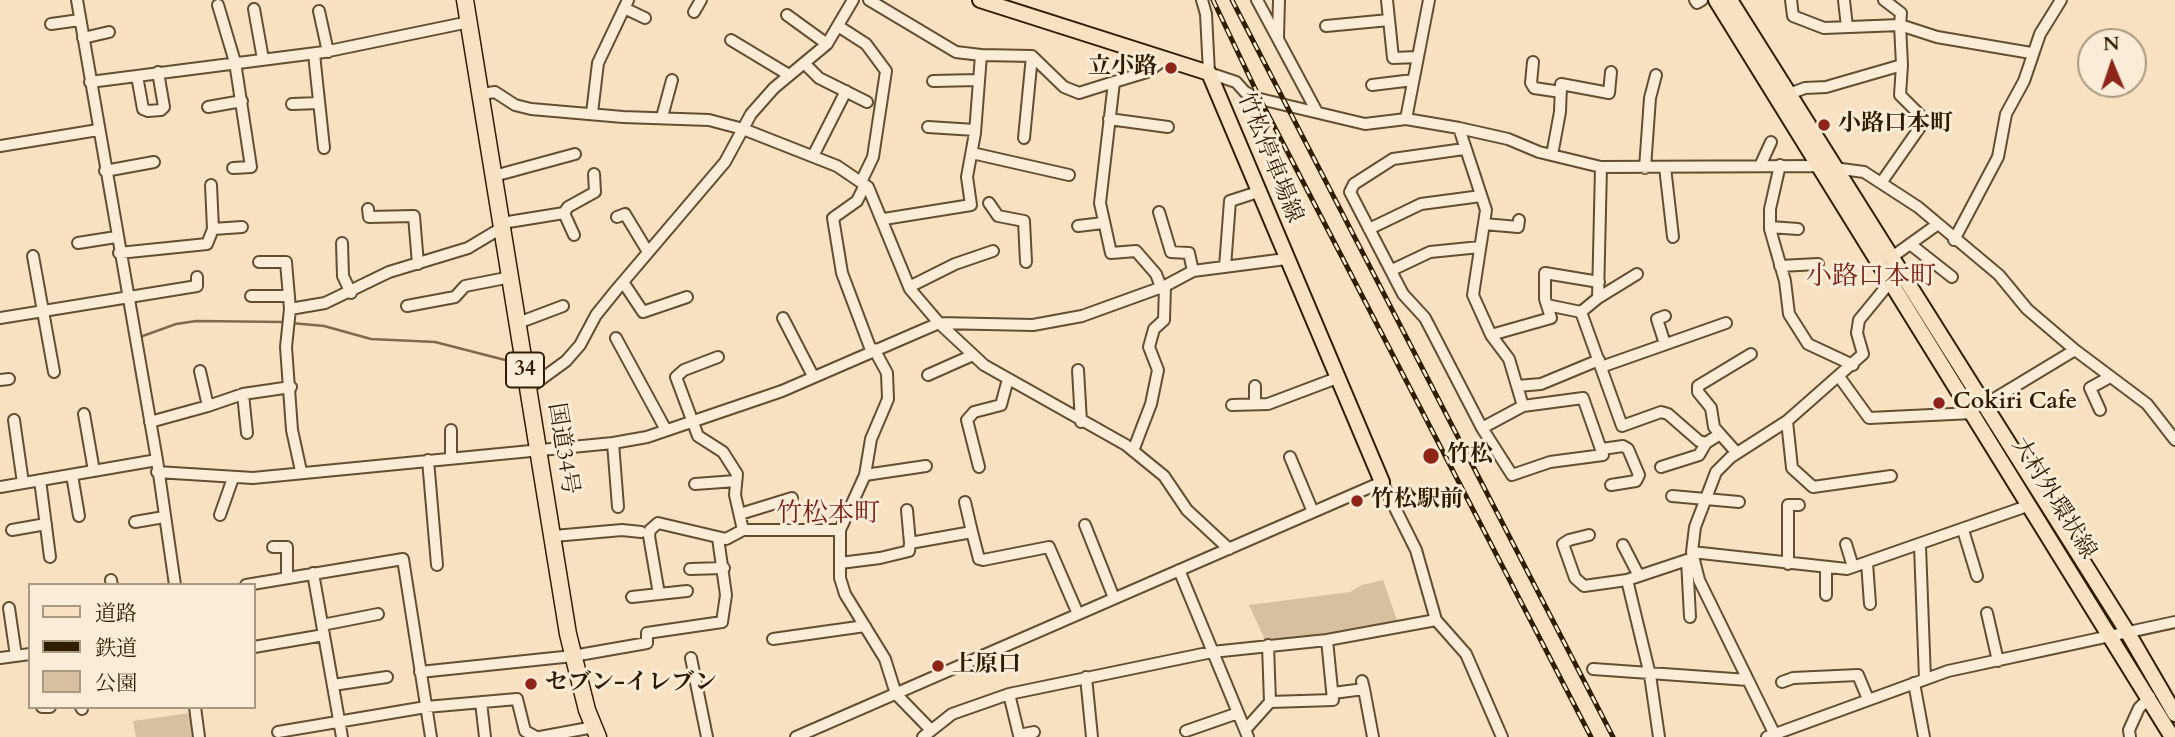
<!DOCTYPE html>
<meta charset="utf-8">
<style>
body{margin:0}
#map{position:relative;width:2175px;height:737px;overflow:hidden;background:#f8e1c1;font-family:Cardo,"Noto Serif JP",serif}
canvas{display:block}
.legend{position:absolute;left:28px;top:583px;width:228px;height:126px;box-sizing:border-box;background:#faecd7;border:2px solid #a99981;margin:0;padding:9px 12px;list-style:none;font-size:21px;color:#301d00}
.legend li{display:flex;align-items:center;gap:14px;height:35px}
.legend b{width:35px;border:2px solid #a99981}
.north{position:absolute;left:2077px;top:28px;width:70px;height:70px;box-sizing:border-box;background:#faecd7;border:2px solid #a99981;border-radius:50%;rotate:358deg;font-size:19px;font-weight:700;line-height:28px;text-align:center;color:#301d00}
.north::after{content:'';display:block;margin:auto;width:24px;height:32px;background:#8f2418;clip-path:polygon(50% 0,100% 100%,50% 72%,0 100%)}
</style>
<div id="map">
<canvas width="2175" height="737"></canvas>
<ul class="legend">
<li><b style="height:9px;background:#f8e1c1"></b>道路</li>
<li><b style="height:9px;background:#301d00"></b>鉄道</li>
<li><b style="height:19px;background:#d6c0a0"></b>公園</li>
</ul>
<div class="north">N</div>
</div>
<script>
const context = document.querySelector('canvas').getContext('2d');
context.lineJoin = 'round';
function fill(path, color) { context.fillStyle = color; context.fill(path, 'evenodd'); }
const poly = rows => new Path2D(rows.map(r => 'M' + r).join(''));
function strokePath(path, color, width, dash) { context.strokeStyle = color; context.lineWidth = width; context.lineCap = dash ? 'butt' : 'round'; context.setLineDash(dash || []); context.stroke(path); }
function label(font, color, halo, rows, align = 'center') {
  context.font = font + ' Cardo,"Noto Serif JP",serif'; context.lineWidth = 6; context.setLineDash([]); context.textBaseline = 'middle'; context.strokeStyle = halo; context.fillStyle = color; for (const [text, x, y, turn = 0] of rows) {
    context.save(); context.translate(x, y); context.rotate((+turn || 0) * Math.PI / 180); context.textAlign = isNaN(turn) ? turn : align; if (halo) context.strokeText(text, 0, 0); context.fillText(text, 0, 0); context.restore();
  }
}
fill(poly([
 [1383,580,1398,623,1328,636,1266,642,1249,605,1350,592,1362,585],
 [190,713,194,737,136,737,133,721]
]), '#d6c0a0');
strokePath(poly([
 [291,323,324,326,371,339,435,342,509,361],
 [140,337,176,324,196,321,285,322]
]), '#7f6a4c', 2.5);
const minor = poly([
 [77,0,157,460,175,585],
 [869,0,956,52,981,55],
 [1202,0,1206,14,1209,73,1236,82,1245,92,1260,99,1365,124,1406,119,1459,128,1508,139,1539,152,1601,167,1819,166,1864,172,1918,207,1999,275,2027,309,2075,350,2147,404,2175,440],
 [1257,0,1317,112],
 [1387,0,1393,58,1417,57],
 [1695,0,1697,3,1702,0],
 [1844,0,1847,27],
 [1884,0,1901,13,1900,25,1937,37,2031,53],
 [218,5,235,62,251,167,233,168],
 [624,8,645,18],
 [254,9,263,59],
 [319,11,328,52],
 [694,12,701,0],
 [787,15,827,44],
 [51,24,80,20],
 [838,26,866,44,886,71,873,157,861,182],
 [1326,26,1389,20],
 [1278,37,1279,0],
 [83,38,109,32],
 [731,40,789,75],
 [314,54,324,148],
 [1533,62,1531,83,1534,88,1561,92],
 [804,63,819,78,867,102],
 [137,76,143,109,148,111,161,110,164,107,158,72],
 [933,81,978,80],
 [90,82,324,52,469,22],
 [1372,85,1413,80],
 [481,94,495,92,515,105,531,109,623,117,709,120,743,129,837,166,868,187,910,289,939,323,984,365,1126,445,1164,476,1187,510,1229,549],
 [1789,94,1805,88,1826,87,1902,65,1900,25,1824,28,1793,16,1791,0],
 [292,104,319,103],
 [208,107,242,101],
 [592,113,598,63,628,0],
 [662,117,672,80],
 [1109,119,1168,127],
 [1406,119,1429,0],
 [928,127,975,130],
 [1459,128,1486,210,1473,295,1491,335,1509,359,1523,406],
 [1024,138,1032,56],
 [0,146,98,130],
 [1464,149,1393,159,1354,184,1350,192,1403,294,1425,318,1482,428,1512,475,1550,462,1603,455,1583,398,1523,406,1482,428],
 [972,153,1069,175],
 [1552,155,1560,112,1561,84,1609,93,1611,72],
 [813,156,846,91],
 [1780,165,1770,209,1770,229,1785,281,1789,314,1808,344,1853,365],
 [1760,166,1771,142],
 [1601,167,1598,298,1581,312,1622,426,1661,412,1668,414,1699,441,1706,443,1720,434,1737,453],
 [1665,167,1673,237],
 [1645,168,1650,98,1656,75],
 [105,171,154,162],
 [494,176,575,154],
 [1881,183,1925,120,1900,95,1902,65],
 [865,185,857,201,833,218,842,273,871,350],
 [989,203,998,216,1024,221,1026,262],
 [368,209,369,217,414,216,418,264],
 [1159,212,1171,252,1189,253,1193,271],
 [564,213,568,207,595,192,594,174],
 [617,217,625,214,648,252],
 [884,219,971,205,967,177,975,133,981,55,1032,56,1064,87,1079,93,1114,82],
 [502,223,564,213,574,235],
 [1484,224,1518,227,1519,220],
 [1078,226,1103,223],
 [1770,227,1798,229],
 [213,229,242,227],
 [1369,229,1421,204,1481,196],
 [1954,240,1998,157,2006,114,2024,81,2040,34,2061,0],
 [78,243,116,237],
 [342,243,343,276,351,293],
 [1910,244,1952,277],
 [119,253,207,244,213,229,211,185],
 [33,256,54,372],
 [1892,257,1938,224],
 [259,262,286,262,290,309,286,347,292,430,301,471],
 [1780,266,1818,264],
 [1225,267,1230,201,1258,192],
 [1392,270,1430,252,1480,247],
 [623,282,643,312,687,297],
 [909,287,955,264,993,251],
 [1161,287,1156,274,1136,251,1111,253,1100,203,1114,82,1147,72,1165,59],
 [251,296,289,296],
 [1598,298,1637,274],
 [1547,305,1581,312],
 [407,306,455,297,465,286,511,277],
 [290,309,325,303,389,272,468,248,503,227],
 [1665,316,1657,319,1665,344],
 [0,318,197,286,197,277],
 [783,318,813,376],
 [518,323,563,306],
 [1491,335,1551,318,1545,299,1545,273,1599,282],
 [616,338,666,430],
 [874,349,887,373,888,399,871,439,865,475,840,530,840,578,845,594,885,659,896,694,930,729],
 [718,357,684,370,676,377,698,436,723,452,737,474,735,495,743,530],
 [1601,367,1726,323],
 [1078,370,1081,422],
 [928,375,973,355],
 [1840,378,1869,418,1973,413],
 [0,380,9,379],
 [1255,386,1255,404],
 [1517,386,1541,384,1599,360],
 [529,388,566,361,580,345,596,315,617,289,725,162,751,114,774,88,827,44,853,0],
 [1232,405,1268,404,1337,378],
 [1984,405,2075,350],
 [208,406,243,394],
 [2100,410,2090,388,2110,377],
 [84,414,94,471],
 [14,420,23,483],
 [1787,421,1792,468,1813,487,1891,476],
 [150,422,208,406,200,371],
 [451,430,451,458],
 [247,433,243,394,291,387],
 [1720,434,1714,427,1711,408,1698,392,1698,386,1751,354],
 [613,443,618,507],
 [1602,449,1623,446,1628,449,1639,475,1636,481,1611,485],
 [1133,451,1151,404,1158,370,1149,347,1154,329,1164,320,1165,286],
 [1290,457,1313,512],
 [428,460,437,565],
 [979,467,967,420,974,412,1001,405,1008,379],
 [1661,467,1699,455,1706,443],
 [157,472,253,478,613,443,647,437,782,391,939,323,1033,325,1082,316,1165,286,1193,271,1286,259],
 [72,475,79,516],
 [865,475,926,466],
 [40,480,50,557],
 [695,484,736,481],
 [0,487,157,460],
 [1672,496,1739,502],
 [907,510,910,543],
 [740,514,792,498],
 [220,515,233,478],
 [135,522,164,517],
 [1085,525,1114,598],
 [12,530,46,524],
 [1963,530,1977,576],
 [972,532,979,559,983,560,1049,547,1078,614],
 [1589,535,1569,540,1563,544,1575,578,1584,586,1627,580,1693,558],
 [554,536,622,530,641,532],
 [1846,544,1853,567],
 [1623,545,1639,576],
 [1920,546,1925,679],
 [273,547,287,547,287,577],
 [1692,552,1847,569,2030,505],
 [1687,560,1690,617],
 [840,563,880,558,909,551,910,543,972,532,965,502],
 [1867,563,1870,604],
 [1788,564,1788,505,1799,505],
 [1826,567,1826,595],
 [690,569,724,568],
 [1179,570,1248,737],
 [313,573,342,737],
 [111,580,112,585],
 [1627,580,1650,675,1659,737],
 [246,585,403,559,431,737],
 [659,594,687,591],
 [632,597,659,594,649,536,650,530,658,523,726,539,743,530,840,530],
 [9,608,16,656],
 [1987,613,1998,661],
 [322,625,378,614],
 [773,639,865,626],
 [254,647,324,635],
 [0,658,30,654],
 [691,658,707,737],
 [1593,669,1748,680],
 [420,672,573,656,647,643,647,633,722,622,726,595,718,538],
 [1086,677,1092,737],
 [1782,682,1793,678,1858,675,1868,699],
 [1914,683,1924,737],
 [333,685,387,677],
 [1364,689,1373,737],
 [1333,693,1364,689,1362,681],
 [1009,694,1019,735,1034,732],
 [481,702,485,737],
 [1270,702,1333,700,1327,640],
 [42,707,50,707],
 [81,707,82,709],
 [195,707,199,737],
 [1245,730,1270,702,1268,645],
 [1186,731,1238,713],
 [278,732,426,707,517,699,525,731,536,737],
 [540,737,594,727],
 [796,737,1382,482,1416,550,1436,620,1466,654,1502,737],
 [923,737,952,714,1009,694,1212,652,1327,640,1436,620],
 [1767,737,1948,671,2175,622],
 [1776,737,1699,580,1692,552,1695,527,1716,472,1731,457,1787,421,1863,354,1857,333,1859,320,1891,281],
 [2130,737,2129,730,2139,708,2150,697]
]);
const major = poly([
 [980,0,1209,73,1382,482],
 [1716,0,2172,737],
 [1730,0,2128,633,2175,714]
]);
const highway = poly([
 [465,0,568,634,587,710,598,737]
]);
strokePath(minor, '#624e30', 14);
strokePath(major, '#301d00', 18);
strokePath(highway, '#301d00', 19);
strokePath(minor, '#faecd7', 10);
strokePath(major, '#f8e1c1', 14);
strokePath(highway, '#f8e1c1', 16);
const rail = poly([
 [1213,0,1260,99,1591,737],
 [1232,0,1613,737]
]);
strokePath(rail, '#301d00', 5);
strokePath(rail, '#faecd7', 2.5, [8]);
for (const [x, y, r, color] of [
 [1171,68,7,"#8f2418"],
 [1824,125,7,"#8f2418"],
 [1939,403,7,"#8f2418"],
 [1431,456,9,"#8f2418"],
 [1357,501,7,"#8f2418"],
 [938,666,7,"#8f2418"],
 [531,684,7,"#8f2418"]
]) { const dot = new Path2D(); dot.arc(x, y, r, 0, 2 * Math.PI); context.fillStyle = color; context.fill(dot); strokePath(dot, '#faecd7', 2.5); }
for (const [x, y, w] of [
 [525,370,38]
]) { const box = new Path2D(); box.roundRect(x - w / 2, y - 17.5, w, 35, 5); context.fillStyle = '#faecd7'; context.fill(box); strokePath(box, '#301d00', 2); }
label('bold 21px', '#301d00', null, [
 ["34",525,370]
]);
label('bold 23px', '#301d00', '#faecd7', [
 ["立小路",1157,68,"right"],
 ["小路口本町",1838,125],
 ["Cokiri Cafe",1953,403],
 ["竹松",1447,456],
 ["竹松駅前",1371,501],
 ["上原口",952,666],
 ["セブン-イレブン",545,684]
], 'left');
label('23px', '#301d00', '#faecd7', [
 ["竹松停車場線",1269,158,68],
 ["国道34号",562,449,81],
 ["大村外環状線",2053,499,58]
]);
label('26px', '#7a1f14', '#faecd7', [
 ["小路口本町",1871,278],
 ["竹松本町",828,515]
]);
</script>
